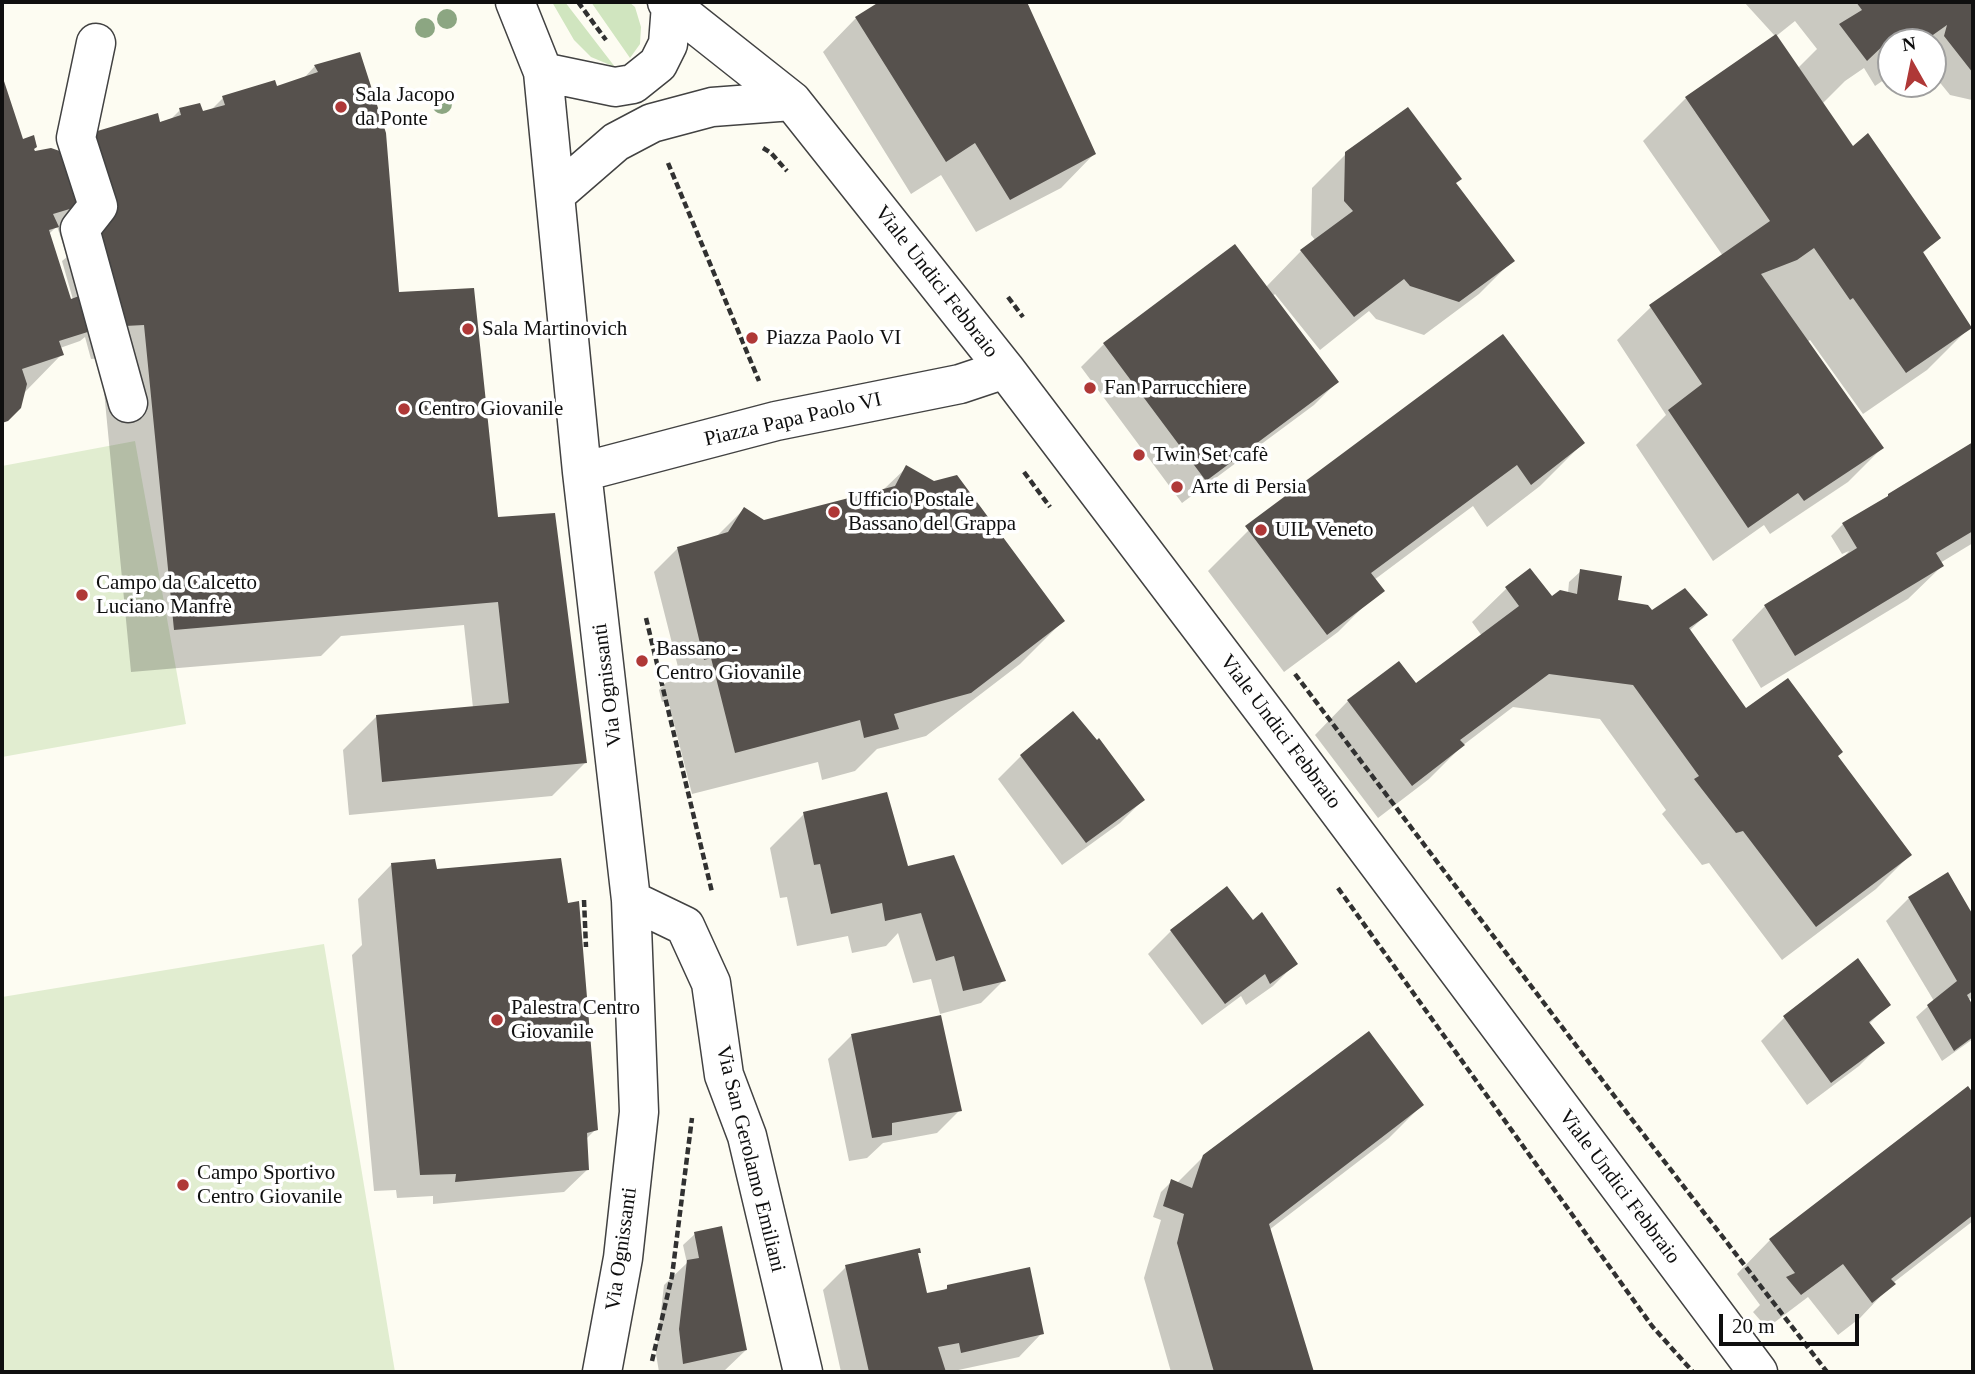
<!DOCTYPE html>
<meta charset="utf-8">
<style>
body{margin:0}
#map{position:relative;width:1975px;height:1374px;overflow:hidden;background:#fdfcf2;font-family:Georgia,serif}
canvas{display:block}
.frame{position:absolute;inset:0;border:4px solid #0f0f0f;pointer-events:none}
.north{position:absolute;left:1877px;top:28px;width:70px;height:70px;box-sizing:border-box;background:#fff;border:2px solid #9f9f9f;border-radius:50%;rotate:351deg;font-size:19px;font-weight:700;line-height:28px;text-align:center;color:#0f0f0f}
.north::after{content:'';display:block;margin:auto;width:24px;height:32px;background:#af3837;clip-path:polygon(50% 0,100% 100%,50% 72%,0 100%)}
.scale{position:absolute;left:1719px;top:1314px;width:140px;height:32px;box-sizing:border-box;border:4px solid #0f0f0f;border-top:0;padding-left:9px;font-size:21px;line-height:24px;white-space:nowrap;color:#0f0f0f;-webkit-text-stroke:5px #fff;paint-order:stroke}
</style>
<div id="map">
<canvas width="1975" height="1374"></canvas>
<div class="frame"></div>
<div class="north">N</div>
<div class="scale">20 m</div>
</div>
<script>
const context = document.querySelector('canvas').getContext('2d');
context.lineJoin = 'round';
function fill(path, color) { context.fillStyle = color; context.fill(path, 'evenodd'); }
const poly = rows => new Path2D(rows.map(r => 'M' + r).join(''));
function strokePath(path, color, width, dash) { context.strokeStyle = color; context.lineWidth = width; context.lineCap = dash ? 'butt' : 'round'; context.setLineDash(dash || []); context.stroke(path); }
function label(font, color, halo, rows, align = 'center') {
  context.font = font + ' Georgia,serif'; context.lineWidth = 7; context.setLineDash([]); context.textBaseline = 'middle'; context.strokeStyle = halo; context.fillStyle = color; for (const [text, x, y, turn = 0] of rows) {
    context.save(); context.translate(x, y); context.rotate((+turn || 0) * Math.PI / 180); context.textAlign = isNaN(turn) ? turn : align; if (halo) context.strokeText(text, 0, 0); context.fillText(text, 0, 0); context.restore();
  }
}
fill(poly([
 [552,2,565,2,615,67,591,57,574,40],
 [591,2,629,2,635,7,641,27,640,44,630,58]
]), '#d0e5bf');
fill(poly([
 [135,441,186,724,2,757,2,466],
 [324,944,395,1372,2,1372,2,997]
]), '#e1edd0');
fill(poly([
 [882,2,1025,2,1094,154,1061,188,976,232,941,175,911,194,823,52,856,18],
 [1744,2,1973,2,1972,100,1950,95,1933,74,1933,42,1891,42,1891,75,1875,86,1864,68,1845,81,1822,104,1852,148,1939,237,1922,254,1970,327,1927,370,1863,414,1810,340,1807,342,1882,448,1848,482,1770,534,1764,525,1713,561,1636,445,1666,415,1617,340,1651,307,1723,256,1643,141,1686,98,1775,36],
 [1795,21,1817,49,1797,69,1775,37],
 [359,54,397,294,497,519,586,762,552,796,349,815,343,750,377,716,473,708,464,625,341,636,321,656,131,672,102,370,114,357,91,359,85,337,80,341,60,348,62,354,23,394,19,407,2,424,2,79,22,141,34,153,67,155,169,121,180,110,202,113,210,111,223,98,276,88,303,79,315,66],
 [57,226,67,257,62,261,74,303,71,303,48,235],
 [1347,153,1455,184,1512,261,1479,294,1424,335,1376,319,1369,311,1320,350,1275,294,1273,296,1337,382,1314,405,1182,503,1081,367,1104,344,1266,287,1301,251,1316,241,1311,235,1312,188],
 [1583,443,1540,486,1487,527,1473,506,1374,580,1381,589,1338,632,1284,672,1208,571,1251,528],
 [1973,444,1973,543,1940,563,1942,566,1908,599,1761,688,1732,640,1765,606,1840,561,1849,551,1842,554,1831,536,1843,524,1883,501,1889,496],
 [907,467,1063,621,1020,664,926,736,877,749,855,771,822,780,818,762,692,794,668,700,662,702,659,690,683,665,678,667,654,572,677,549,716,537,744,509,764,522,883,490],
 [1530,571,1551,598,1568,593,1569,582,1581,571,1616,601,1652,613,1706,615,1689,631,1745,710,1836,756,1910,855,1876,889,1782,960,1709,863,1702,865,1662,814,1666,810,1600,719,1513,707,1462,746,1429,779,1378,818,1315,735,1348,701,1416,685,1482,636,1472,622,1506,589],
 [1021,756,1143,800,1120,823,1062,865,998,779],
 [804,814,907,868,1004,980,981,1003,940,1014,931,979,913,983,898,933,886,946,852,953,848,936,797,946,787,897,780,898,770,848],
 [391,865,435,871,566,905,596,1129,586,1139,588,1169,564,1192,433,1204,433,1196,397,1198,396,1190,374,1191,352,955,362,945,358,899],
 [1947,874,1973,919,1973,997,1967,1001,1973,1011,1973,1039,1942,1061,1916,1017,1934,1001,1886,921,1909,898],
 [1253,923,1296,963,1273,986,1246,1005,1241,996,1202,1025,1148,954,1171,931],
 [1858,960,1889,1004,1868,1025,1882,1043,1859,1066,1807,1105,1761,1041,1784,1018],
 [940,1017,960,1110,937,1133,883,1143,867,1158,849,1161,828,1059,851,1036],
 [1968,1089,1973,1095,1973,1221,1893,1283,1860,1318,1838,1335,1808,1297,1767,1328,1753,1312,1760,1305,1737,1274,1770,1240],
 [1422,1105,1389,1138,1269,1230,1312,1372,1171,1372,1144,1278,1161,1220,1153,1217,1161,1192,1172,1181,1177,1183,1204,1156],
 [695,1234,746,1350,723,1372,659,1372,656,1354,664,1285,687,1263,683,1245],
 [919,1253,916,1255,926,1295,943,1291,948,1287,1042,1333,1019,1357,949,1372,841,1372,823,1290,846,1267]
]), '#0003');
fill(poly([
 [879,2,1027,2,1096,154,1010,200,975,143,946,162,855,17],
 [1856,2,1973,2,1973,73,1944,36,1947,25,1923,42,1892,42,1890,39,1867,61,1839,24,1862,10],
 [1776,34,1853,146,1868,133,1941,238,1923,252,1972,328,1906,373,1853,298,1850,300,1814,248,1797,260,1761,274,1884,448,1804,501,1798,493,1748,528,1668,410,1702,384,1649,305,1770,221,1685,97],
 [360,52,386,133,399,292,474,288,498,517,555,513,587,763,382,782,376,715,509,703,498,602,174,630,144,325,125,326,94,226,84,135,158,113,160,122,181,115,179,108,200,103,203,111,225,105,222,96,275,80,277,86,318,72,314,65],
 [2,75,23,139,34,135,37,147,34,149,35,151,51,148,74,156,85,189,73,208,53,214,59,227,49,230,71,299,82,295,94,330,59,341,64,355,22,369,27,384,21,408,8,421,2,423],
 [1408,107,1462,179,1456,183,1515,261,1459,302,1410,286,1404,279,1354,317,1300,250,1353,211,1344,201,1345,152],
 [1235,244,1339,382,1206,481,1103,343],
 [1503,334,1585,443,1531,485,1517,465,1371,573,1385,591,1327,635,1245,526],
 [1973,442,1973,531,1936,553,1944,566,1795,656,1764,605,1857,548,1842,523,1888,496,1888,494],
 [906,465,934,481,957,475,1065,621,971,693,894,714,899,729,864,738,860,720,735,753,711,658,704,660,677,547,728,532,744,507,764,520,895,486],
 [1530,568,1552,596,1560,590,1577,594,1580,569,1622,576,1618,600,1648,605,1652,610,1685,588,1708,615,1689,628,1746,708,1788,678,1843,752,1838,756,1912,855,1816,927,1743,831,1736,833,1694,779,1699,776,1633,685,1549,674,1460,740,1465,745,1412,786,1347,700,1399,661,1416,683,1519,606,1505,587],
 [1073,711,1097,740,1099,738,1145,800,1086,843,1020,755],
 [887,792,908,866,954,855,1006,981,963,991,954,956,936,961,921,913,885,921,882,903,831,914,820,864,814,865,803,812],
 [561,858,568,903,579,901,598,1130,587,1133,589,1170,455,1182,456,1174,420,1175,391,863,435,859,437,869],
 [1948,872,1973,915,1973,991,1967,995,1973,1006,1973,1037,1954,1051,1927,1005,1957,981,1908,897],
 [1227,886,1253,920,1262,912,1298,964,1270,984,1265,974,1225,1004,1170,930],
 [1858,958,1891,1005,1869,1022,1885,1043,1831,1083,1783,1016],
 [941,1015,962,1111,892,1123,892,1135,872,1138,851,1034],
 [1369,1031,1424,1105,1269,1224,1314,1372,1214,1372,1177,1243,1184,1214,1163,1206,1171,1179,1192,1188,1203,1155],
 [1968,1086,1973,1093,1973,1215,1891,1279,1896,1284,1872,1303,1843,1264,1801,1295,1786,1277,1795,1273,1769,1239],
 [722,1226,747,1350,683,1364,679,1329,687,1260,699,1258,694,1232],
 [920,1248,921,1253,918,1253,927,1293,947,1289,947,1285,1030,1267,1044,1334,961,1353,959,1343,938,1347,946,1372,869,1372,845,1265]
]), '#56514d');
const minor = poly([
 [515,2,543,72,582,472,631,900,639,1112,623,1258,602,1372],
 [667,2,792,101,1005,369,1271,720,1758,1372],
 [96,43,76,138,98,206,80,229,128,403],
 [543,72,615,87,633,84,658,64,668,44,671,5],
 [556,194,616,142,652,123,712,107,792,101],
 [582,472,776,421,960,384,1005,369],
 [631,900,685,926,711,983,724,1075,747,1136,803,1372]
]);
strokePath(minor, '#424242', 41);
strokePath(poly([
 [578,2,606,40],
 [763,148,771,153,787,171],
 [668,163,759,381],
 [1008,297,1023,317],
 [1024,472,1050,507],
 [646,618,712,892],
 [1295,674,1637,1126,1827,1372],
 [1338,888,1652,1326,1693,1372],
 [584,900,586,947],
 [652,1361,672,1276,692,1118]
]), '#313131', 4.5, [7, 3.5]);
strokePath(minor, '#fff', 38);
context.fillStyle = '#8ca682';
for (const [x, y] of [
 [447,19],
 [425,28],
 [442,104]
]) { context.beginPath(); context.arc(x, y, 10, 0, 2 * Math.PI); context.fill(); }
for (const [x, y, r, color] of [
 [341,107,7,"#af3837"],
 [468,329,7,"#af3837"],
 [752,338,7,"#af3837"],
 [1090,388,7,"#af3837"],
 [404,409,7,"#af3837"],
 [1139,455,7,"#af3837"],
 [1177,487,7,"#af3837"],
 [834,512,7,"#af3837"],
 [1261,530,7,"#af3837"],
 [82,595,7,"#af3837"],
 [642,661,7,"#af3837"],
 [497,1020,7,"#af3837"],
 [183,1185,7,"#af3837"]
]) { const dot = new Path2D(); dot.arc(x, y, r, 0, 2 * Math.PI); context.fillStyle = color; context.fill(dot); strokePath(dot, '#fff', 2.5); }
label('21px', '#0f0f0f', '#fff', [
 ["Sala Jacopo",355,95],
 ["da Ponte",355,119],
 ["Sala Martinovich",482,329],
 ["Piazza Paolo VI",766,338],
 ["Fan Parrucchiere",1104,388],
 ["Centro Giovanile",418,409],
 ["Twin Set cafè",1153,455],
 ["Arte di Persia",1191,487],
 ["Ufficio Postale",848,500],
 ["Bassano del Grappa",848,524],
 ["UIL Veneto",1275,530],
 ["Campo da Calcetto",96,583],
 ["Luciano Manfrè",96,607],
 ["Bassano -",656,649],
 ["Centro Giovanile",656,673],
 ["Palestra Centro",511,1008],
 ["Giovanile",511,1032],
 ["Campo Sportivo",197,1173],
 ["Centro Giovanile",197,1197]
], 'left');
label('21px', '#0f0f0f', '#fff', [
 ["Viale Undici Febbraio",936,282,52],
 ["Piazza Papa Paolo VI",793,420,-13],
 ["Via Ognissanti",608,685,-97],
 ["Viale Undici Febbraio",1280,732,53],
 ["Via San Gerolamo Emiliani",750,1159,76],
 ["Viale Undici Febbraio",1619,1187,53],
 ["Via Ognissanti",622,1249,-82]
]);
</script>
